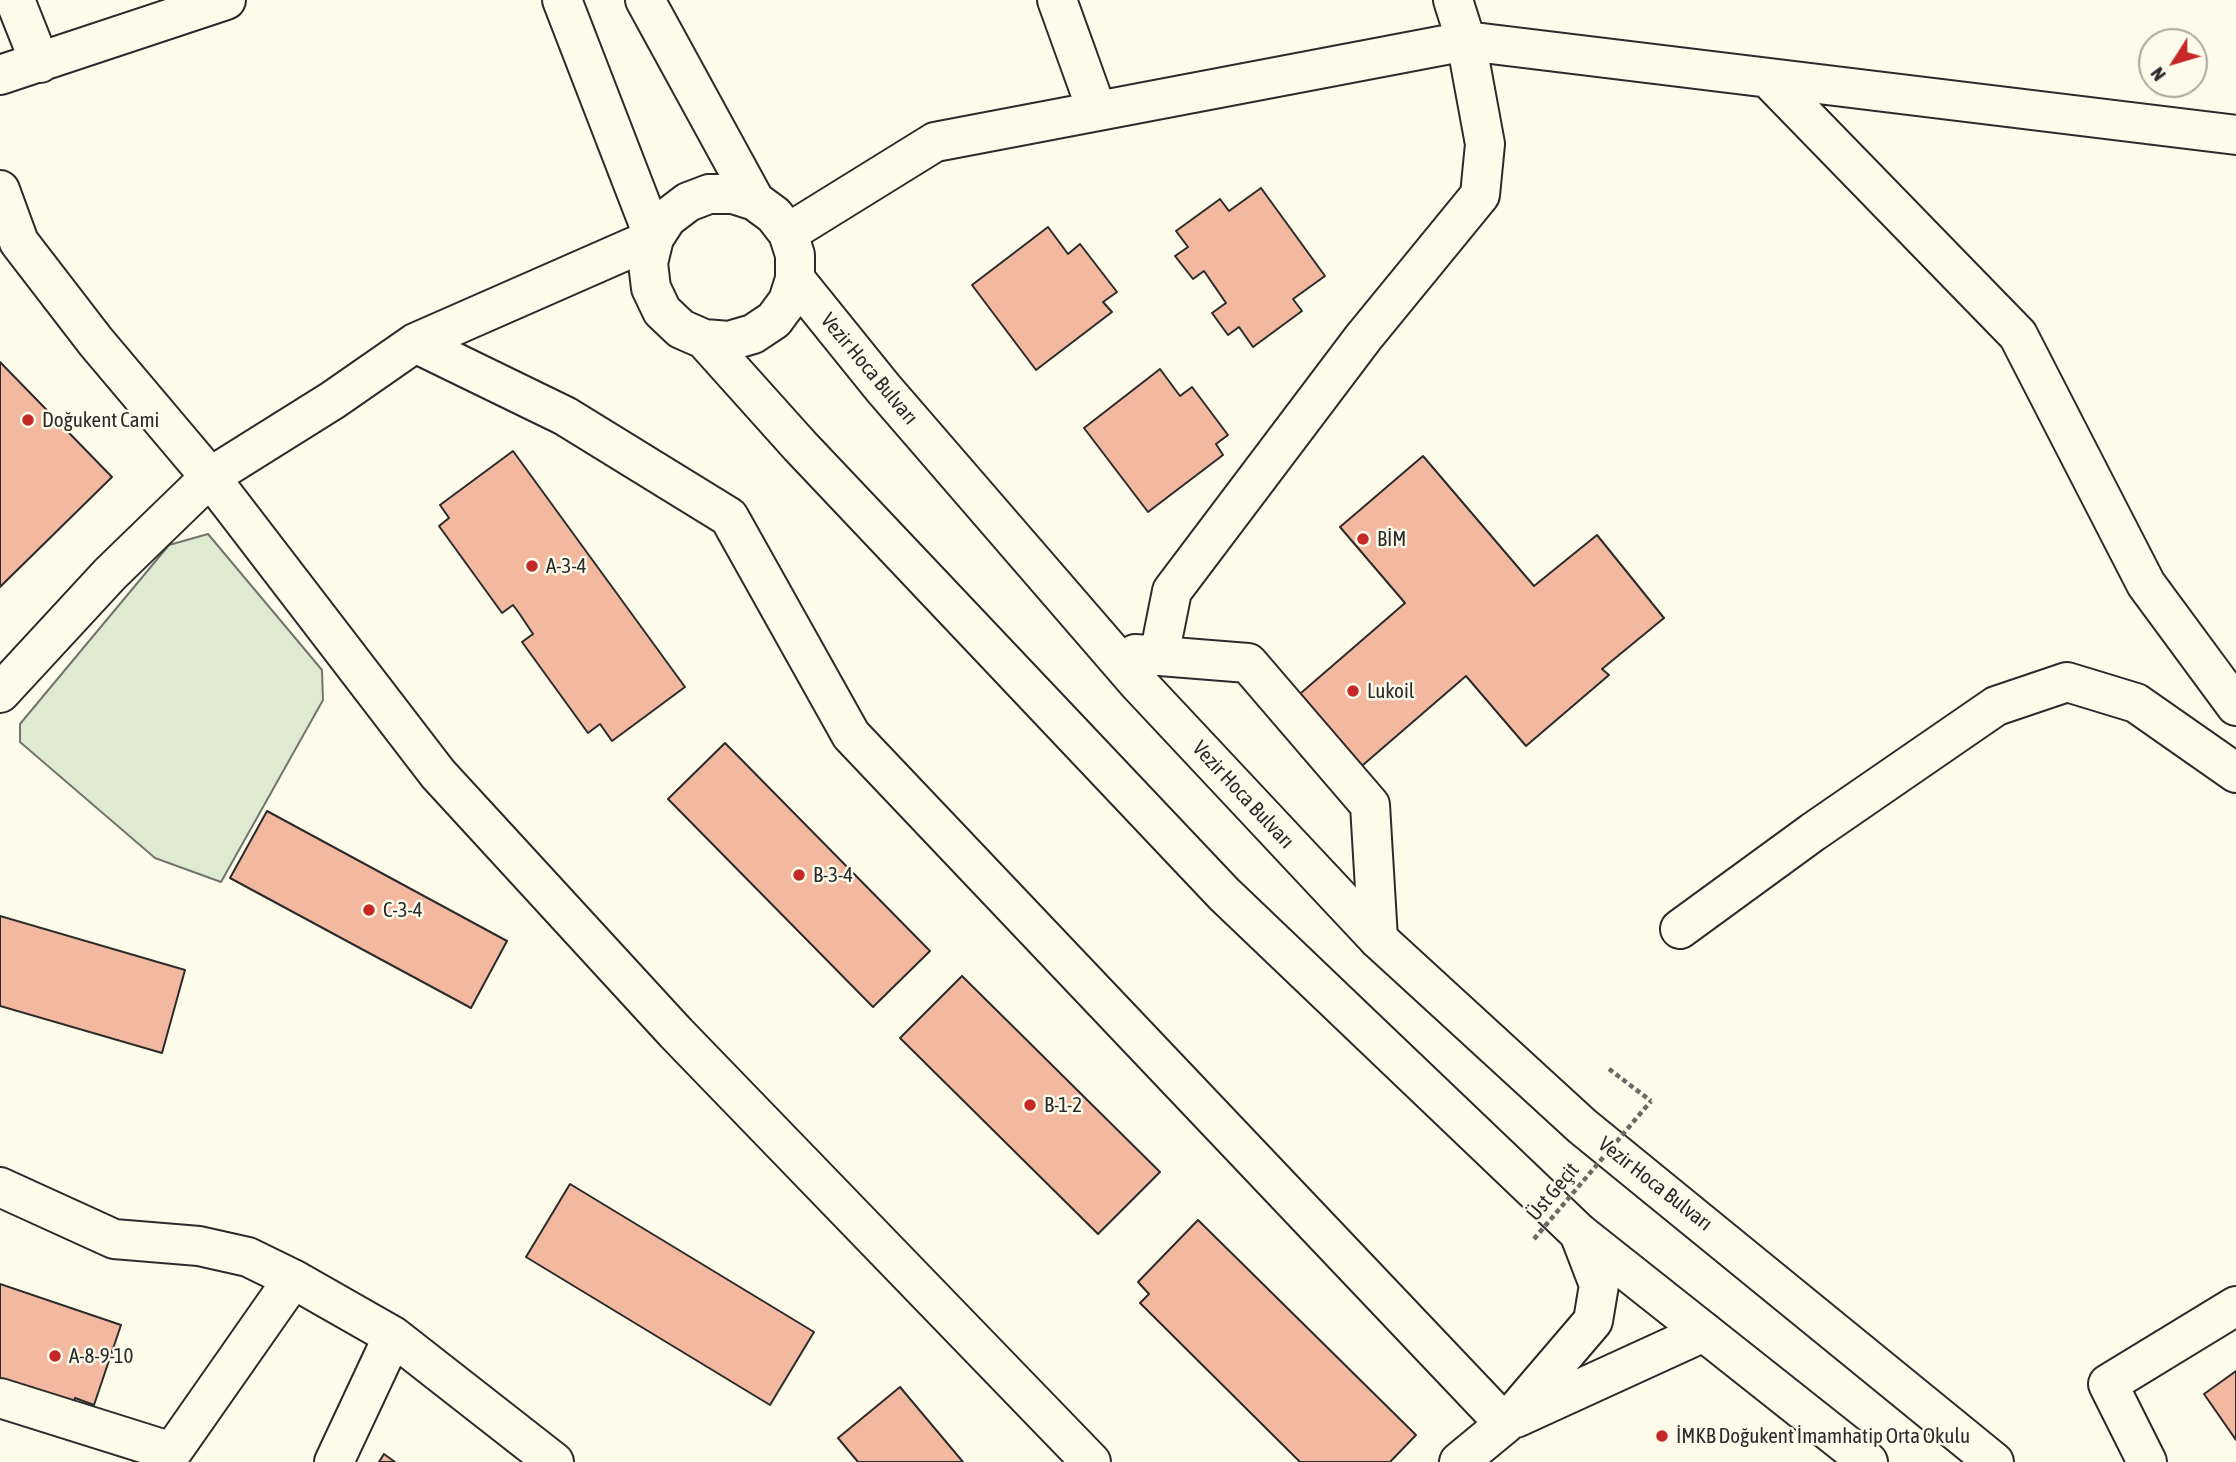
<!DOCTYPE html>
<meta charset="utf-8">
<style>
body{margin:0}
#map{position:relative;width:2236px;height:1462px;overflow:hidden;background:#fdfbea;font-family:"Asap Condensed",sans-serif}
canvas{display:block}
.north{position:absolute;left:2138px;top:28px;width:70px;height:70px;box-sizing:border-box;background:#fdfbea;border:2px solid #a9a89e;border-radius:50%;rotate:233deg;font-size:19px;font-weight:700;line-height:28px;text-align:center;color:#2b2b2b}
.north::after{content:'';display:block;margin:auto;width:24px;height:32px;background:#c62828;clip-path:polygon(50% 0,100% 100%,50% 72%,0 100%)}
</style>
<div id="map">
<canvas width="2236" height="1462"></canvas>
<div class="north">N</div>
</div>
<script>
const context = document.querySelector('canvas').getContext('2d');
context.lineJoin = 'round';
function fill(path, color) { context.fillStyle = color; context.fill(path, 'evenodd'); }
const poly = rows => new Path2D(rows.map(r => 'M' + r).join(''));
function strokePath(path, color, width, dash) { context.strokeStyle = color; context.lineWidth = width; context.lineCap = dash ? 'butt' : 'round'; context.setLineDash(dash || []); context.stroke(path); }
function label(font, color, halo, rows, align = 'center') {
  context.font = font + ' "Asap Condensed",sans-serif'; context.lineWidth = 5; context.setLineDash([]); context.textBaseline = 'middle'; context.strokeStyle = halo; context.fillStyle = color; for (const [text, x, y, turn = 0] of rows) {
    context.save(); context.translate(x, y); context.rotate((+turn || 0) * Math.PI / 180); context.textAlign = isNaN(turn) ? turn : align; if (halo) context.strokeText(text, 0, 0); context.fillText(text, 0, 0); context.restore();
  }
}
const green = poly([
 [208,534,322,670,323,700,221,882,155,858,20,742,20,724,169,545,208,534]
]);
fill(green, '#deebd1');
strokePath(green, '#74746e', 2);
const building = poly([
 [1261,188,1325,276,1293,299,1302,311,1253,347,1239,327,1228,335,1212,313,1226,303,1204,271,1193,279,1175,256,1188,247,1176,231,1220,199,1229,211,1261,188],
 [1048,227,1068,254,1080,244,1117,292,1103,302,1112,312,1036,370,972,285,1048,227],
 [0,362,112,477,0,587,0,362],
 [1160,369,1180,396,1192,387,1228,435,1216,444,1223,455,1148,512,1084,428,1160,369],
 [513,451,685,687,612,741,600,724,588,733,522,642,533,634,519,613,513,605,502,613,439,526,449,518,440,505,513,451],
 [1423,456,1534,586,1597,535,1664,618,1602,669,1609,675,1526,746,1466,676,1356,771,1294,699,1405,603,1340,527,1423,456],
 [725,743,930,951,873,1007,668,799,725,743],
 [267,811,507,941,471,1008,230,878,267,811],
 [0,916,185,970,162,1053,0,1006,0,916],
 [962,976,1160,1172,1098,1234,900,1038,962,976],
 [570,1184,814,1332,770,1405,526,1257,570,1184],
 [1198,1220,1416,1435,1390,1462,1300,1462,1140,1303,1149,1294,1138,1282,1198,1220],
 [0,1284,121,1325,94,1405,75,1398,71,1411,0,1387,0,1284],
 [2236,1371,2236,1440,2204,1394,2236,1371],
 [900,1387,963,1462,858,1462,838,1438,900,1387],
 [384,1454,395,1462,379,1462,384,1454]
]);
fill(building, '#f2b8a0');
strokePath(building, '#2b2b2b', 2);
const minor = poly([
 [15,0,40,63],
 [1057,0,1097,111],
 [0,75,226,0],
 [1768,78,2018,335,2146,584,2236,706],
 [0,190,19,242,96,342,210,477,438,774,676,1033,1091,1462],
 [788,233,935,142,1466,41,2236,135],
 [415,343,565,416,729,517,851,735,1505,1424],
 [1135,654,1248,663,1370,805,1378,939],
 [1159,656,1172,591,1363,338,1480,195,1485,144,1466,41,1453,0],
 [0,693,110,574,210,477,333,400,415,343,654,238],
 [1680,929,1813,832,1996,706,2067,682,2136,703,2236,773],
 [0,1187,114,1239,199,1246,248,1257,293,1279,393,1336,554,1462],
 [0,1398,172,1452,293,1279],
 [1516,1418,1704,1332],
 [334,1462,393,1336],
 [1459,1462,1505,1424,1593,1321,1599,1285,1579,1233],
 [2147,1462,2108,1384,2236,1306]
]);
const major = poly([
 [562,0,654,238,648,263,651,288,662,311,681,329,704,339,800,446,1224,894,1579,1233,1868,1462],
 [645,0,755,201,774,215,788,233,795,255,795,279,883,388,1139,684,1378,939,1582,1126,1994,1462],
 [654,238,667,218,688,202,709,194,733,194,755,201],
 [704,339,729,341,753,334,774,320,788,301,795,279]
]);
strokePath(minor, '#2b2b2b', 42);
strokePath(major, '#2b2b2b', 42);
strokePath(poly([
 [1609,1069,1651,1101]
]), '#6a6964', 4.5, [5, 3.5]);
strokePath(minor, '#fdfbea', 38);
strokePath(major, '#fdfbea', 38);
strokePath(poly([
 [1534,1239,1651,1101]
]), '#6a6964', 4.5, [5, 3.5]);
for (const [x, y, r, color] of [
 [28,420,7,"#c62828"],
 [1363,539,7,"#c62828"],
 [532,566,7,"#c62828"],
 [1353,691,7,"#c62828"],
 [799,875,7,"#c62828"],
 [369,910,7,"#c62828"],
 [1030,1105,7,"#c62828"],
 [55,1356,7,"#c62828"],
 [1662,1436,7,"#c62828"]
]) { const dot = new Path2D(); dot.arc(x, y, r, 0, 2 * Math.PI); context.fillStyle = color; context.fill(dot); strokePath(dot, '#fdfbea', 2.5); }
label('21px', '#2b2b2b', '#fdfbea', [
 ["Vezir Hoca Bulvarı",869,369,50],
 ["Vezir Hoca Bulvarı",1243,795,47],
 ["Vezir Hoca Bulvarı",1655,1184,38],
 ["Üst Geçit",1553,1192,-50]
]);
label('21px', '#2b2b2b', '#fdfbea', [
 ["Doğukent Cami",42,420],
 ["BİM",1377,539],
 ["A-3-4",546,566],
 ["Lukoil",1367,691],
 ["B-3-4",813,875],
 ["C-3-4",383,910],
 ["B-1-2",1044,1105],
 ["A-8-9-10",69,1356],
 ["İMKB Doğukent İmamhatip Orta Okulu",1676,1436]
], 'left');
</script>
